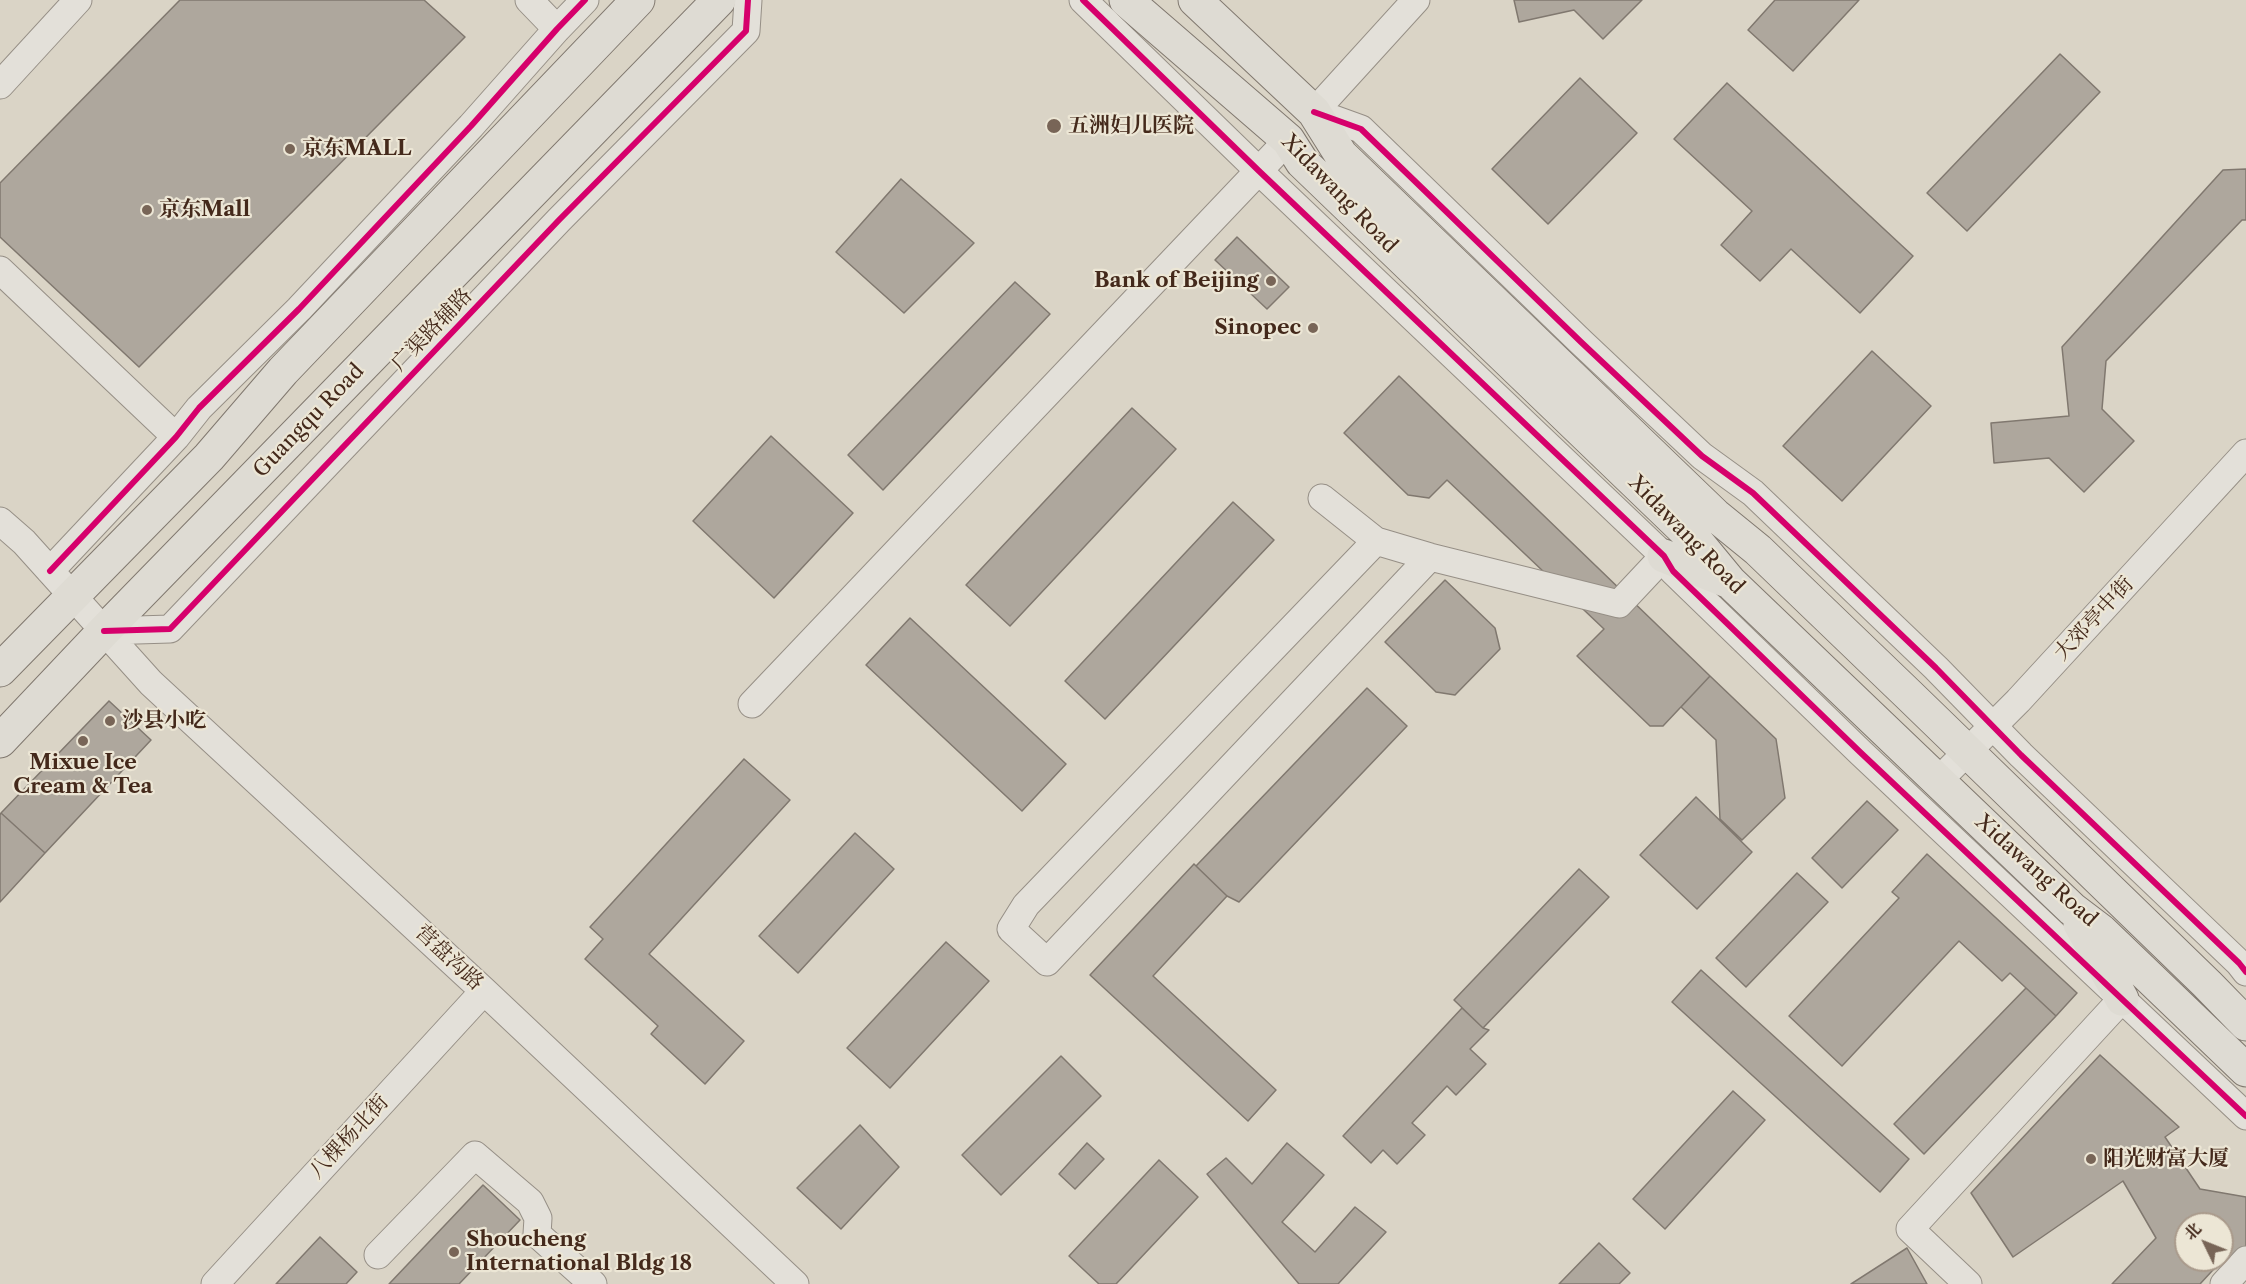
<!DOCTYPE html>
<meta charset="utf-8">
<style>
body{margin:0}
#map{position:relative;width:2246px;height:1284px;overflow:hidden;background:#dad4c6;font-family:"Libre Caslon Text","Noto Serif SC",serif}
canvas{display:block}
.north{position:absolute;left:2174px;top:1212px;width:60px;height:60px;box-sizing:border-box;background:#ece6d5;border:2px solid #a99a8b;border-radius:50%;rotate:313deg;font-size:16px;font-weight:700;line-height:24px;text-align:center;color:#44291b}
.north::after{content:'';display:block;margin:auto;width:21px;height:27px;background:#786557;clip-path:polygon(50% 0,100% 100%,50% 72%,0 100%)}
</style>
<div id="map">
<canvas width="2246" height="1284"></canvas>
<div class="north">北</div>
</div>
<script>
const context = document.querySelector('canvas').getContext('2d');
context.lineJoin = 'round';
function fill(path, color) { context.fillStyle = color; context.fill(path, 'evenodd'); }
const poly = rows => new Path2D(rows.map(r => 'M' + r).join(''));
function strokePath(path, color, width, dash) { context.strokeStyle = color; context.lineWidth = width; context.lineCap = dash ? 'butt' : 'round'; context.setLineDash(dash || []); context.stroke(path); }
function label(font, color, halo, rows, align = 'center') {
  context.font = font + ' "Libre Caslon Text","Noto Serif SC",serif'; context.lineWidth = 4.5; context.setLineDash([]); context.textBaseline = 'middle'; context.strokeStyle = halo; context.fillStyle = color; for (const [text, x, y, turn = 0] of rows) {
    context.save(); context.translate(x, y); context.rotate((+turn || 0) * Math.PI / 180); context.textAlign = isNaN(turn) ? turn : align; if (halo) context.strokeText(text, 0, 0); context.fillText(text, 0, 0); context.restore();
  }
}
const building = poly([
 [180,0,424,0,465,37,139,367,0,237,0,183,180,0],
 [1514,0,1642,0,1603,39,1574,10,1519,22,1514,0],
 [1775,0,1859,0,1793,71,1748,30,1775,0],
 [2060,54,2100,92,1967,231,1927,193,2060,54],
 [1580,78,1637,133,1548,224,1492,169,1580,78],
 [1727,83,1913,256,1860,313,1791,249,1760,281,1721,245,1752,211,1674,139,1727,83],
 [2246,169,2246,220,2242,220,2106,361,2102,409,2134,441,2084,492,2049,458,1994,463,1991,423,2069,416,2062,347,2223,170,2246,169],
 [901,179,974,243,904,313,836,252,901,179],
 [1237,237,1289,287,1267,309,1215,260,1237,237],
 [1015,282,1050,314,883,490,848,455,1015,282],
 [1872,351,1931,406,1842,501,1783,446,1872,351],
 [1399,376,1710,676,1663,726,1650,726,1577,656,1604,629,1447,480,1429,498,1408,495,1344,433,1399,376],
 [1132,408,1176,449,1010,626,966,585,1132,408],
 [771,436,853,513,774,598,693,521,771,436],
 [1233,502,1274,540,1105,719,1065,681,1233,502],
 [1445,580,1495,628,1500,649,1455,695,1436,692,1385,642,1445,580],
 [910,618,1066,764,1022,811,866,665,910,618],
 [1710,676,1776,739,1785,798,1742,840,1720,819,1716,740,1681,707,1710,676],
 [1367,688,1407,726,1239,902,1227,896,1196,866,1367,688],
 [109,701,151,740,45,853,1,813,109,701],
 [744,759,790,800,649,954,744,1041,705,1084,651,1034,658,1026,585,959,603,939,590,927,744,759],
 [1696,797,1752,852,1697,909,1640,855,1696,797],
 [1867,801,1898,830,1842,888,1812,858,1867,801],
 [1,813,45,853,0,902,0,815,1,813],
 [855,833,894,869,798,973,759,936,855,833],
 [1927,854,2077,993,2056,1016,2010,973,2002,981,1959,941,1842,1066,1789,1016,1899,898,1892,892,1927,854],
 [1194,864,1227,896,1153,976,1276,1090,1248,1121,1090,975,1194,864],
 [1579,869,1609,897,1483,1028,1454,1000,1579,869],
 [1797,873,1828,902,1746,987,1716,958,1797,873],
 [946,942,989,981,890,1088,847,1048,946,942],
 [1701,970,1909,1159,1880,1192,1672,1002,1701,970],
 [2026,988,2056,1016,1924,1154,1894,1124,2026,988],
 [1462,1008,1483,1028,1489,1030,1470,1049,1486,1064,1456,1095,1447,1086,1412,1123,1425,1135,1397,1164,1383,1150,1371,1163,1343,1136,1462,1008],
 [2100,1055,2179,1127,2165,1137,2200,1189,2246,1197,2246,1253,2242,1257,2224,1258,2200,1284,2112,1284,2156,1238,2123,1181,2013,1257,1971,1193,2100,1055],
 [2186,1224,2222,1224,2222,1260,2186,1260,2186,1224],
 [1061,1056,1101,1096,1001,1195,962,1155,1061,1056],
 [1733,1091,1765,1120,1665,1229,1633,1199,1733,1091],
 [860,1125,899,1167,841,1229,797,1188,860,1125],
 [1087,1143,1104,1159,1075,1189,1059,1174,1087,1143],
 [1287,1143,1324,1175,1282,1222,1315,1252,1355,1207,1386,1232,1338,1284,1299,1284,1207,1174,1226,1158,1252,1184,1287,1143],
 [1159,1160,1198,1197,1116,1284,1099,1284,1069,1256,1159,1160],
 [483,1185,520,1220,459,1284,389,1284,483,1185],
 [320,1237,357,1272,346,1284,276,1284,320,1237],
 [1599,1243,1630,1273,1619,1284,1559,1284,1599,1243],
 [1907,1248,1927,1284,1851,1284,1907,1248]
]);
fill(building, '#aea79d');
strokePath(building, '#80786f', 1.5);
const minor = poly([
 [529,0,557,29],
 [1083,0,1259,171,1664,556,1673,571,1860,752,2246,1116],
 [1416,0,1314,112,1361,129,1581,342,1702,456,1753,493,1936,668,2021,755,2239,963,2246,972],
 [0,85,78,0],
 [0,270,176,437],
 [1322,498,1376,541],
 [0,521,24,542,151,683,484,991,795,1284],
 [1430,557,1047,962,1011,929,1026,905,1376,541,1430,557,1619,604,1664,556],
 [50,571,176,437,199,408,299,309,471,126,557,29,585,0],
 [104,631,170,629,559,220,746,31,748,0],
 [752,704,1288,140],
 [1938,781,2018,701,2246,453],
 [378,1255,475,1155,530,1202,538,1218,537,1234,593,1284],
 [215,1284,484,991],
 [1968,1284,1910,1229,2122,999],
 [2224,1284,2246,1260]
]);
const major = poly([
 [1126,0,1288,140,1302,162,1697,542,1730,582,2072,909,2101,931,2246,1070],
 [1195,0,1314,112,1341,155,1715,515,1758,550,1911,697,2207,984,2246,1024],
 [1664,556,1727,581],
 [0,670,209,457,283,371,638,0],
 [0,741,104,631,719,0],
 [2080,924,2122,999]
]);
strokePath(minor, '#968f86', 29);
strokePath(major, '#80786f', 35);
strokePath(minor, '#e3e0d9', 27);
strokePath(major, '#dedbd3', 33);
strokePath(poly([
 [1083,0,1259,171,1664,556,1673,571,1860,752,2246,1116],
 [1314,112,1361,129,1581,342,1702,456,1753,493,1936,668,2021,755,2239,963,2246,972],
 [50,571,176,437,199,408,299,309,471,126,557,29,585,0],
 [104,631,170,629,559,220,746,31,748,0]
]), '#d6006c', 6);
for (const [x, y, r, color] of [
 [1054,126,8,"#786557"],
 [290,149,6,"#786557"],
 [147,210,6,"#786557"],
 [1271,281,6,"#786557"],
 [1313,328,6,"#786557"],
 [110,721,6,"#786557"],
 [83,741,6,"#786557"],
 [2091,1159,6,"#786557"],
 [454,1252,6,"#786557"]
]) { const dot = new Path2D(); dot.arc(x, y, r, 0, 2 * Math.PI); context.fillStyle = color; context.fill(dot); strokePath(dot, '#ece6d5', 2); }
label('bold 21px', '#44291b', '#ece6d5', [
 ["五洲妇儿医院",1068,126],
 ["京东MALL",302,149],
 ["京东Mall",159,210],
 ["Bank of Beijing",1259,281,"right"],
 ["Sinopec",1301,328,"right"],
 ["沙县小吃",122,721],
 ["Mixue Ice",83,763,"center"],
 ["Cream & Tea",83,787,"center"],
 ["阳光财富大厦",2103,1159],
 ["Shoucheng",466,1240],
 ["International Bldg 18",466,1264]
], 'left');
label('21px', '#44291b', '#ece6d5', [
 ["Xidawang Road",1339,194,46],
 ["广渠路辅路",432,330,-46],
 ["Guangqu Road",309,421,-46],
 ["Xidawang Road",1686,535,46],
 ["大郊亭中街",2094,619,-47],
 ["Xidawang Road",2036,871,42],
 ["营盘沟路",449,958,43],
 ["八棵杨北街",349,1137,-47]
]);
</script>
